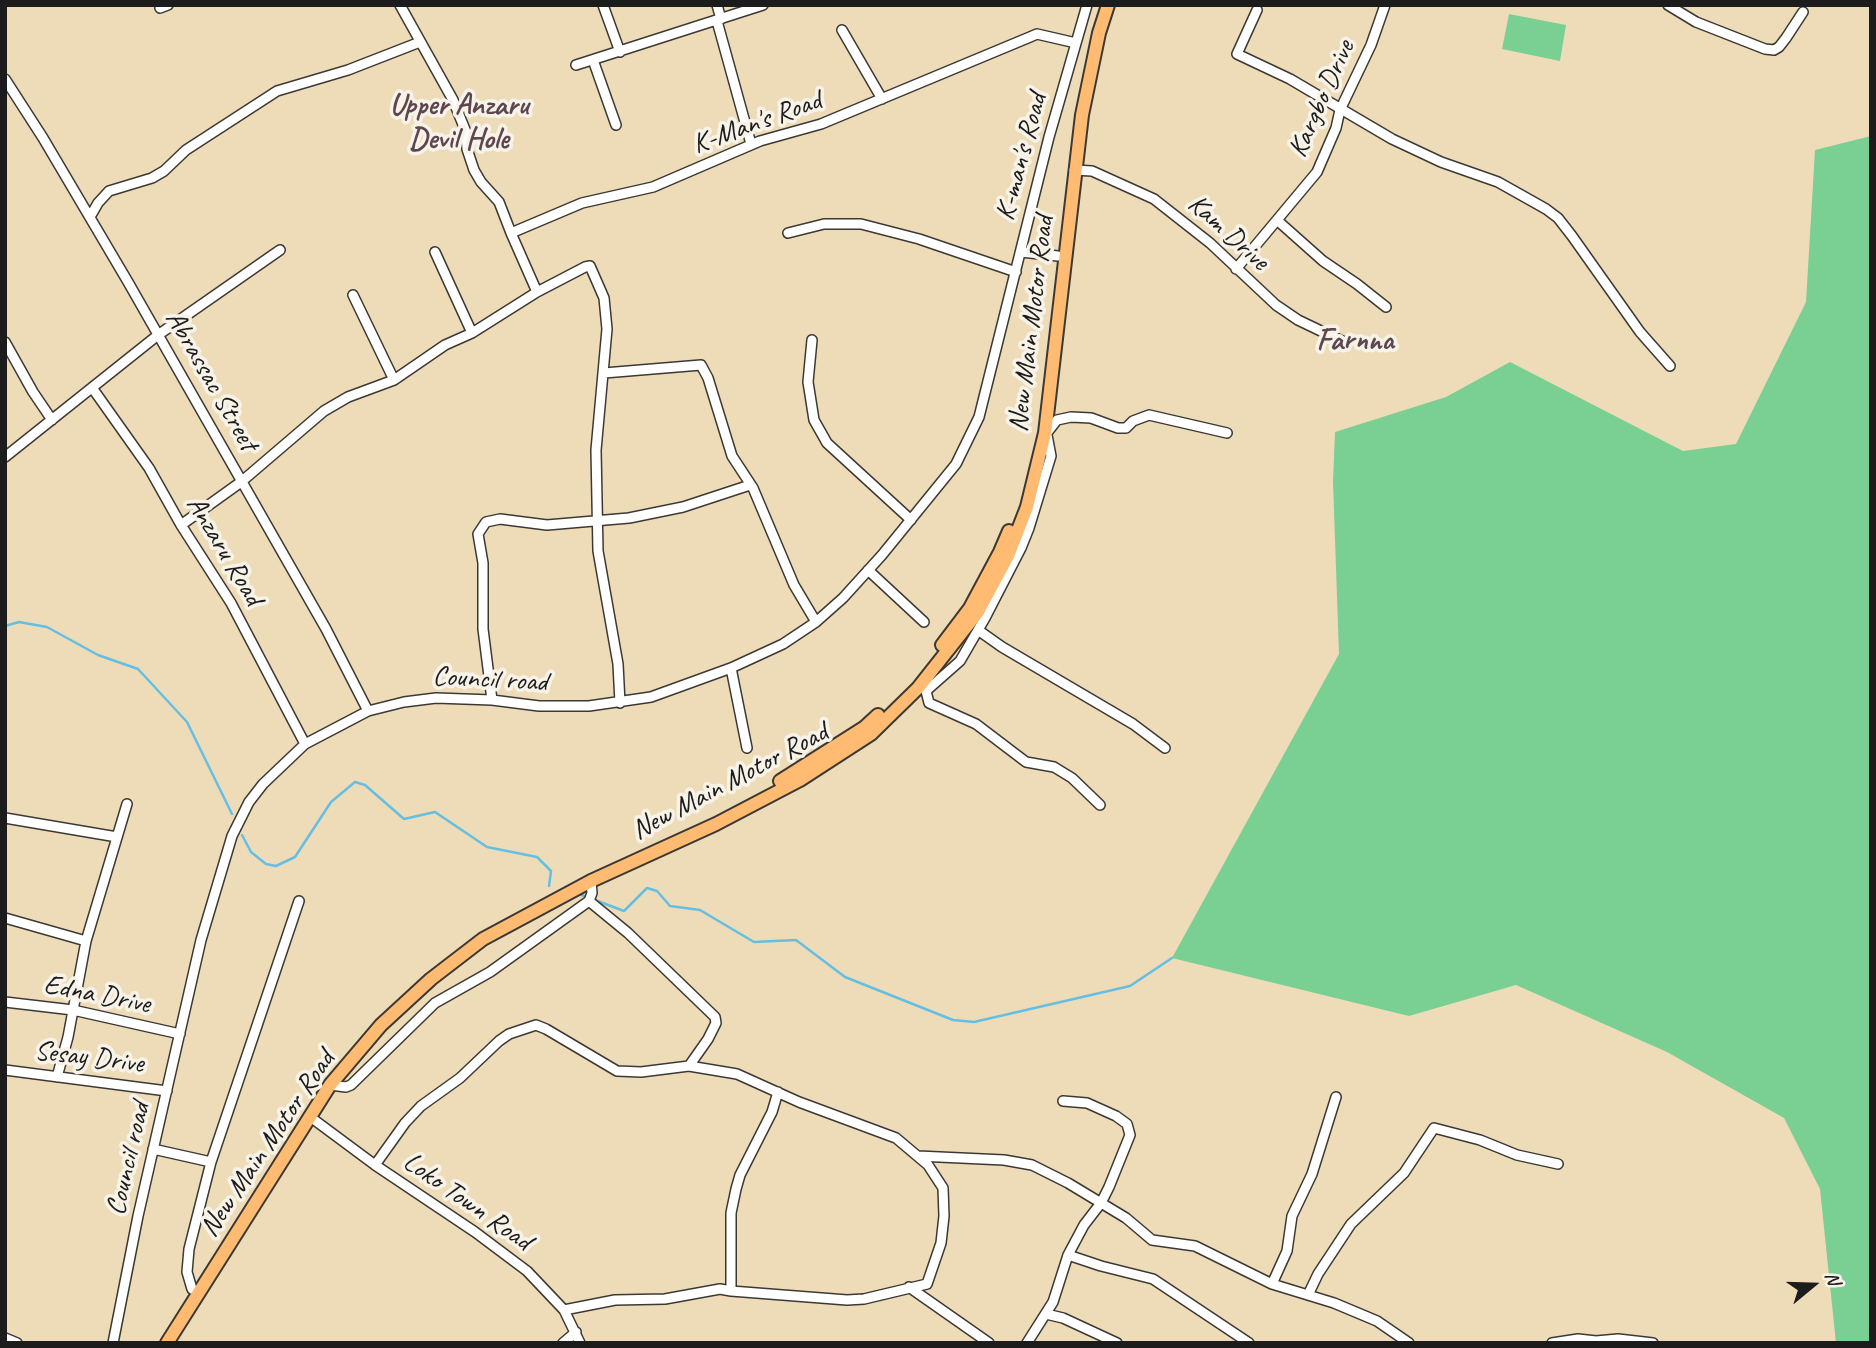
<!DOCTYPE html>
<style>
body{margin:0}
#map{position:relative;width:1876px;height:1348px;overflow:hidden;background:#eedcb9;font-family:Caveat,sans-serif}
canvas{display:block}
.frame{position:absolute;inset:0;border:7px solid #1c1c1c;pointer-events:none}
.north{position:absolute;left:1778px;top:1250px;width:70px;height:70px;-webkit-text-stroke:5px #f7f3e8;paint-order:stroke;rotate:71deg;font-size:19px;font-weight:700;line-height:28px;text-align:center;color:#1c1c1c}
.north::after{content:'';display:block;margin:auto;width:24px;height:32px;background:#1c1c1c;clip-path:polygon(50% 0,100% 100%,50% 72%,0 100%)}
</style>
<div id="map">
<canvas width="1876" height="1348"></canvas>
<div class="frame"></div>
<div class="north">N</div>
</div>
<script>
const context = document.querySelector('canvas').getContext('2d');
context.lineJoin = 'round';
function fill(path, color) { context.fillStyle = color; context.fill(path, 'evenodd'); }
const poly = rows => new Path2D(rows.map(r => 'M' + r).join(''));
function strokePath(path, color, width, dash) { context.strokeStyle = color; context.lineWidth = width; context.lineCap = dash ? 'butt' : 'round'; context.setLineDash(dash || []); context.stroke(path); }
function label(font, color, halo, rows, align = 'center') {
  context.font = font + ' Caveat,sans-serif'; context.lineWidth = 7; context.setLineDash([]); context.textBaseline = 'middle'; context.strokeStyle = halo; context.fillStyle = color; for (const [text, x, y, turn = 0] of rows) {
    context.save(); context.translate(x, y); context.rotate((+turn || 0) * Math.PI / 180); context.textAlign = isNaN(turn) ? turn : align; if (halo) context.strokeText(text, 0, 0); context.fillText(text, 0, 0); context.restore();
  }
}
fill(poly([
 [1509,14,1566,25,1560,61,1502,49],
 [1871,136,1871,1343,1836,1343,1820,1189,1784,1118,1667,1052,1516,985,1409,1016,1172,958,1339,654,1333,482,1335,432,1446,397,1510,362,1683,451,1736,444,1806,302,1815,150]
]), '#7acf93');
strokePath(poly([
 [5,626,19,622,47,627,98,655,138,669,187,722,232,814],
 [242,835,251,852,266,864,276,866,295,857,331,802,355,782,365,785,404,819,435,812,487,847,537,857,551,871,549,886],
 [579,894,624,911,647,888,657,891,670,906,700,910,754,942,796,940,845,977,953,1020,974,1022,1130,986,1172,958]
]), '#65bfe3', 2.5);
const minor = poly([
 [400,5,453,100,466,132,467,149,474,170,481,182,499,202,511,233],
 [603,5,620,52],
 [717,5,721,19],
 [1668,5,1696,22,1765,49,1774,50,1779,47,1786,38,1803,12],
 [160,8,168,5],
 [1257,10,1237,54,1290,79,1392,139,1441,162,1498,182,1546,209,1558,218,1572,236,1640,332,1670,366],
 [717,21,751,144],
 [842,30,882,99],
 [593,60,616,125],
 [576,65,763,5],
 [5,79,43,138,128,282,326,629,368,711],
 [1074,170,1092,171,1154,199,1210,243,1276,305,1298,320,1346,343],
 [90,217,98,203,109,191,152,178,164,171,186,150,277,91,348,70,420,42],
 [1278,221,1323,261,1357,284,1386,307],
 [788,233,824,224,861,224,919,239,1016,272],
 [435,252,472,333],
 [1021,252,1058,256],
 [1236,269,1317,172,1336,128,1340,110,1371,45,1385,5],
 [537,292,511,233,582,203,653,187,760,141,821,124,1030,37,1037,34,1076,43],
 [353,295,394,380],
 [812,340,808,382,814,420,827,443,911,520],
 [5,342,33,392,52,420],
 [604,373,701,365,708,378,732,456,753,488,794,585,816,622],
 [93,389,149,468,181,525,231,603,305,744],
 [1046,434,1057,420,1071,417,1091,418,1118,428,1126,428,1133,421,1149,415,1227,433],
 [5,457,158,335,280,250],
 [181,525,241,482,324,411,348,397,394,380,445,345,472,333,537,292,585,267,590,266,604,298,607,329,596,450,598,551,618,664,620,703],
 [868,570,924,622],
 [978,630,1002,647,1133,724,1165,748],
 [731,668,747,748],
 [926,691,960,661,985,618,1021,548,1029,528,1051,456,1047,435],
 [926,691,929,703,976,724,1026,762,1054,767,1072,778,1100,805],
 [492,700,483,629,483,563,478,534,486,522,500,519,547,525,629,518,683,507,750,485],
 [5,818,117,837],
 [589,901,628,933,715,1017,716,1023,708,1039,689,1066],
 [5,918,86,941],
 [5,1002,73,1010,180,1034],
 [5,1070,167,1091],
 [57,1077,68,1037,86,941,127,804],
 [330,1085,346,1087,351,1085,435,1003,490,972,589,901,592,893,591,881],
 [309,1116,375,1165,475,1232,527,1271,564,1310,580,1343],
 [153,1149,211,1162],
 [918,1156,1004,1160,1032,1165,1068,1183,1126,1218,1152,1240,1195,1246,1272,1284,1334,1303,1377,1321,1409,1343],
 [375,1165,405,1123,421,1106,460,1078,499,1041,509,1034,536,1025,546,1029,617,1071,641,1072,689,1066,737,1074,799,1102,896,1138,928,1165,943,1188,944,1216,941,1243,927,1284,864,1299,847,1300,731,1291,720,1289,665,1299,615,1300,564,1310],
 [1068,1255,1101,1266,1153,1279,1249,1343],
 [1272,1284,1287,1251,1292,1216,1312,1174,1336,1097],
 [909,1287,989,1343],
 [192,1289,187,1272,189,1249,211,1162,299,901],
 [731,1291,731,1213,736,1189,740,1175,772,1112,778,1092],
 [1308,1295,1318,1274,1351,1224,1404,1173,1434,1128,1480,1140,1517,1155,1558,1164],
 [1046,1314,1063,1318,1117,1343],
 [5,1338,17,1343],
 [113,1343,138,1216,201,940,232,836,249,802,263,784,305,744,368,711,404,702,436,698,492,700,539,706,589,706,651,697,731,668,783,644,816,622,843,598,882,555,956,464,979,417,1049,137,1087,5],
 [563,1343,576,1332],
 [1027,1343,1053,1302,1068,1255,1084,1225,1101,1203,1109,1187,1130,1135,1127,1124,1116,1116,1087,1103,1063,1101],
 [1552,1343,1578,1339,1596,1341,1618,1339,1653,1343]
]);
const highway = poly([
 [942,645,970,608,1000,552,1009,531],
 [780,781,865,727,878,715],
 [167,1343,330,1085,381,1025,431,979,483,939,591,881,716,824,800,780,871,734,918,688,978,612,1008,556,1027,507,1045,433,1082,115,1099,33,1108,5]
]);
strokePath(minor, '#3c3934', 12);
strokePath(highway, '#3c3934', 16);
strokePath(minor, '#fff', 9);
strokePath(highway, '#febb71', 12);
label('28px', '#1c1c1c', '#f7f3e8', [
 ["Kargbo Drive",1322,99,-66],
 ["K-Man's Road",757,123,-20],
 ["K-man's Road",1022,157,-75],
 ["Kam Drive",1228,233,42],
 ["New Main Motor Road",1032,324,-83],
 ["Abrassac Street",211,381,60],
 ["Anzaru Road",224,551,59],
 ["Council road",490,680,3],
 ["New Main Motor Road",730,782,-28],
 ["Edna Drive",97,995,11],
 ["Sesay Drive",89,1058,7],
 ["New Main Motor Road",268,1144,-56],
 ["Council road",129,1159,-77],
 ["Loko Town Road",467,1202,35]
]);
label('bold 30px', '#5e464f', '#f7f3e8', [
 ["Upper Anzaru",459,106],
 ["Devil Hole",459,140],
 ["Farnna",1355,341]
]);
</script>
